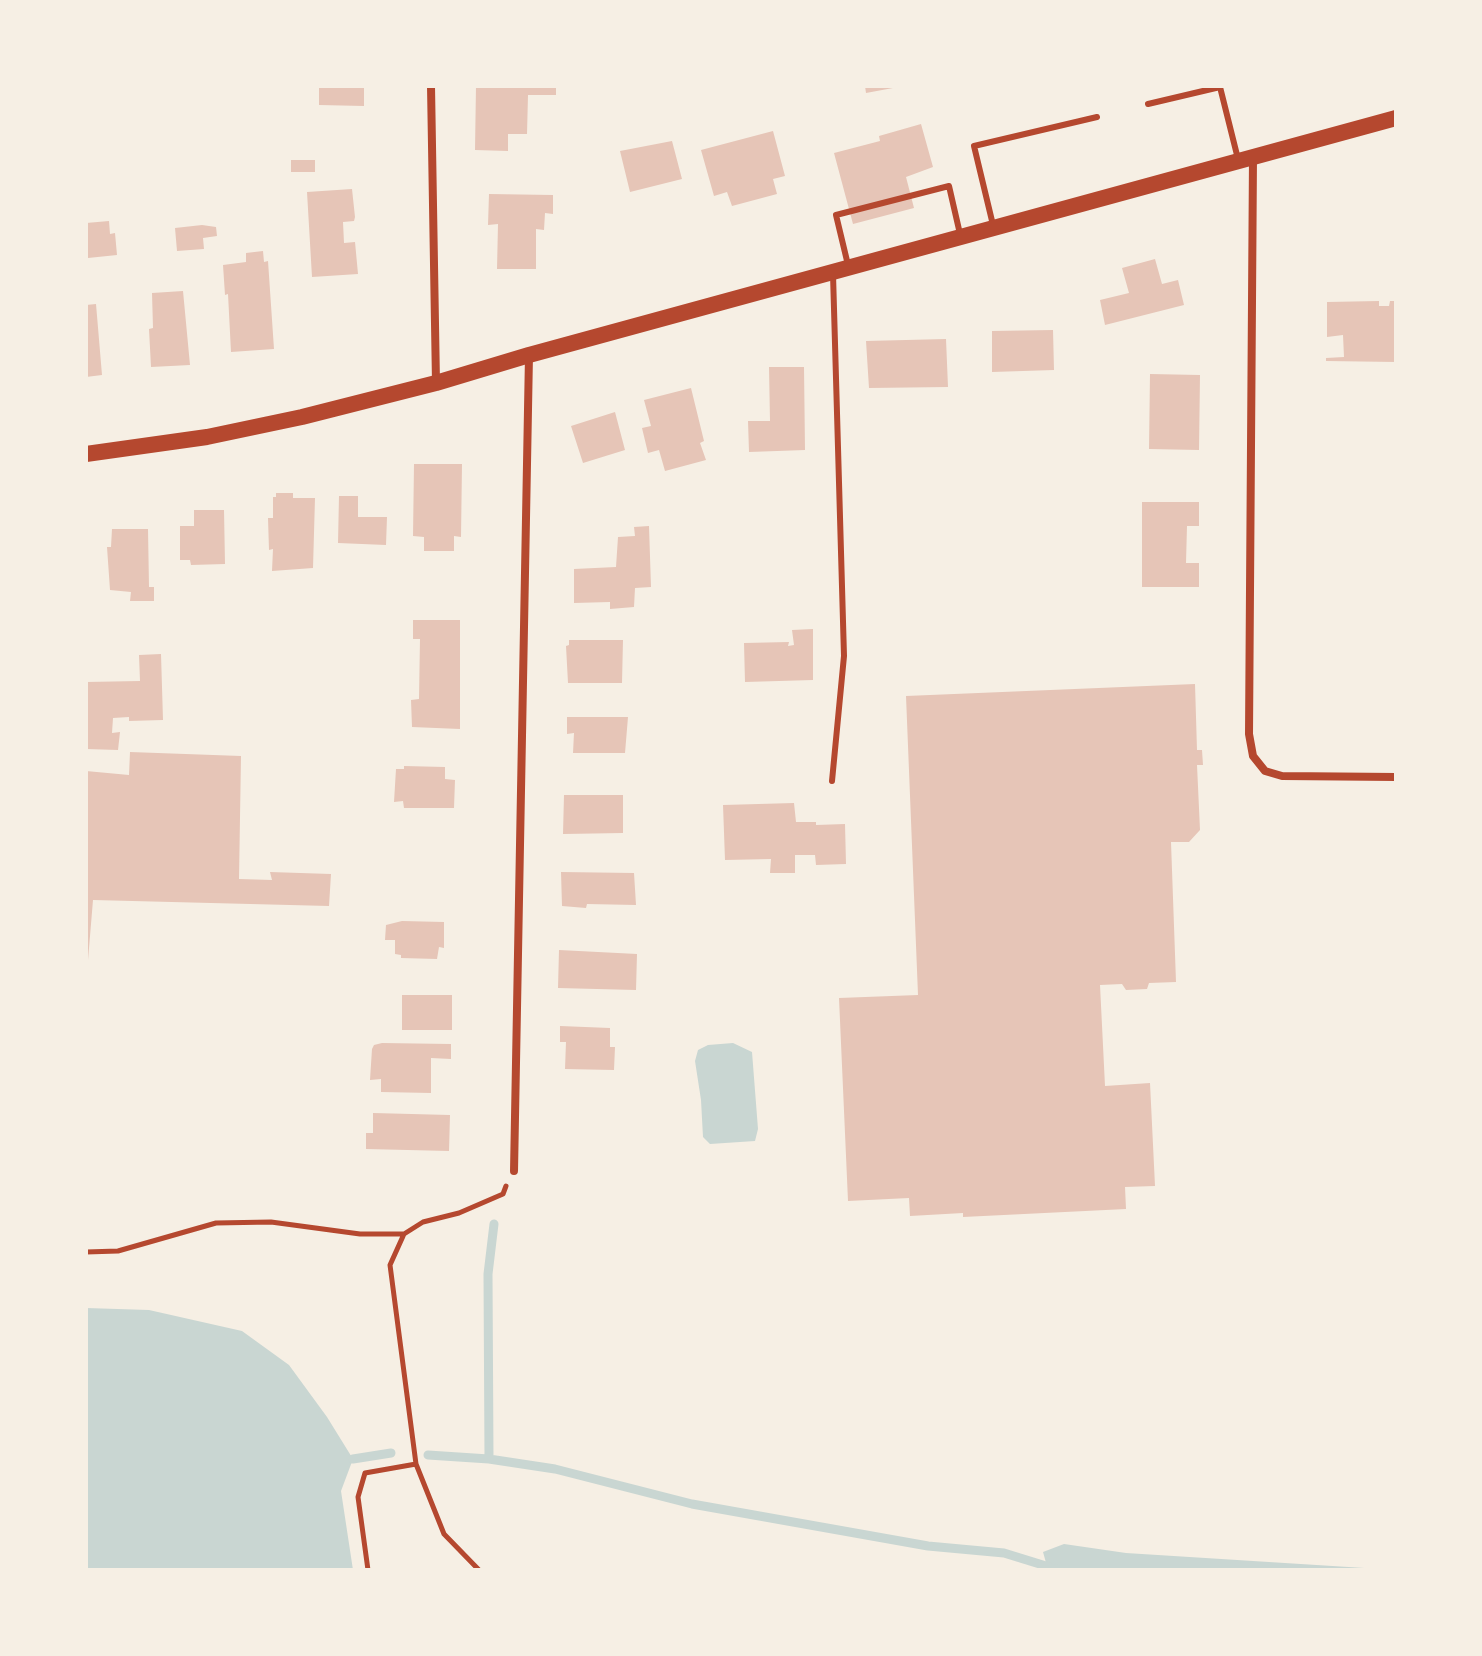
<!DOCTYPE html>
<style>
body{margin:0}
#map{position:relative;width:1482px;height:1656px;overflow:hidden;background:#f6efe4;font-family:"Fira Sans",sans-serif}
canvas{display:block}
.frame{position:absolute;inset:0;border:88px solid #f6efe4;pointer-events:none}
</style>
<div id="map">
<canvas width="1482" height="1656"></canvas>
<div class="frame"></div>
</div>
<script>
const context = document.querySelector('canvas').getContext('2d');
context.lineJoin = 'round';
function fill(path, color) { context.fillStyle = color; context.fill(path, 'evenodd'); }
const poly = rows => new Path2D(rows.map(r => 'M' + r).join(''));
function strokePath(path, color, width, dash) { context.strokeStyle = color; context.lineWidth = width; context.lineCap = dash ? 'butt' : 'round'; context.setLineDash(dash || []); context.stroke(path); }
fill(poly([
 [733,1043,752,1052,758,1129,755,1141,710,1144,703,1137,701,1100,695,1061,698,1050,708,1045],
 [86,1308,149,1310,242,1331,289,1365,327,1417,353,1459,341,1491,353,1570,86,1570],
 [1064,1544,1126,1553,1396,1570,1048,1570,1043,1552]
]), '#c9d6d2');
strokePath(poly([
 [428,1455,489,1459,555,1469,692,1504,928,1546,1004,1553,1059,1570],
 [353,1459,391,1453],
 [489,1459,488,1274,494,1224]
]), '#c9d6d2', 9);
fill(poly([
 [319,86,364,86,364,106,319,105],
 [476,86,556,86,556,95,528,95,527,134,508,134,508,151,475,150],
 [865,86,893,86,893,88,866,93],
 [921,124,933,167,906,177,914,208,853,224,834,153,880,141,879,136],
 [773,131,785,176,773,179,777,194,732,206,727,192,714,196,701,150],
 [672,141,682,179,630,192,620,151],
 [291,160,315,160,315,172,291,172],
 [352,189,355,217,354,221,343,222,344,243,355,242,358,274,312,277,307,192],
 [489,194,553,195,553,214,545,213,544,230,536,229,536,269,497,269,498,224,488,225],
 [109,221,110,234,115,233,117,255,88,258,86,223],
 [202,225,216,227,217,236,203,238,204,249,177,251,175,228],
 [263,251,264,262,268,261,274,349,231,352,228,294,225,295,223,265,246,262,246,253],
 [1155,259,1162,284,1178,280,1184,305,1105,325,1100,300,1129,293,1122,268],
 [183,291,190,365,151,367,149,329,153,328,152,293],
 [1379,301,1379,306,1389,306,1390,301,1396,301,1396,362,1326,361,1326,358,1344,357,1343,335,1327,337,1327,302],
 [96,304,102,375,86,377,86,305],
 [1053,330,1054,370,992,372,992,331],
 [946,339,948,387,869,388,866,341],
 [769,367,804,367,805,450,749,452,748,421,770,421],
 [1150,374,1200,375,1199,450,1149,449],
 [691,388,704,441,700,443,706,460,665,471,659,450,648,453,642,428,651,426,644,400],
 [615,412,625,450,583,463,571,426],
 [414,464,462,464,461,537,454,536,454,551,424,551,424,537,413,536],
 [276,493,293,493,293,498,315,498,313,568,272,571,273,549,269,550,268,518,273,518,273,497,276,497],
 [339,496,358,496,358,517,387,517,386,545,338,543],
 [1142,502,1199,502,1199,526,1187,526,1186,563,1199,563,1199,587,1142,587],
 [194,510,224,510,225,564,191,565,190,560,180,560,180,526,194,526],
 [649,526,651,587,635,588,634,607,610,609,610,602,574,603,574,569,616,567,618,537,635,536,634,527],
 [112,529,148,529,149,587,154,587,154,601,130,601,131,592,110,590,107,547,111,547],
 [413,620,460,620,460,729,412,727,411,700,419,699,420,639,413,639],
 [813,629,813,680,745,682,744,643,789,642,788,646,794,645,792,630],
 [569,640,623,640,622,683,568,683,566,646,569,645],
 [161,654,163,720,129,721,129,717,113,718,112,733,120,732,118,750,86,749,86,682,140,681,139,655],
 [1195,684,1197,750,1202,750,1203,765,1197,765,1200,830,1189,842,1171,842,1176,982,1149,983,1147,989,1126,990,1122,984,1100,985,1105,1086,1150,1083,1155,1186,1125,1187,1126,1209,963,1217,963,1213,910,1216,909,1198,848,1201,839,998,918,995,906,696],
 [567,717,628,717,625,753,573,753,574,733,567,734],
 [130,752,241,756,239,879,272,880,270,872,331,874,329,906,93,900,88,960,86,960,86,771,129,775],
 [404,766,445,767,445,779,455,780,454,808,404,808,403,801,394,802,396,769,404,769],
 [564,795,623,795,623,833,563,834],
 [794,803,796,822,816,822,816,825,845,824,846,864,816,865,815,855,795,855,795,873,770,873,771,859,725,860,723,805],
 [561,872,634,873,636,905,587,904,586,908,562,906],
 [402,921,444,922,444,948,439,947,437,959,401,958,401,955,395,954,395,940,385,940,386,925],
 [559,950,637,954,636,990,558,988],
 [402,995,452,995,452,1030,402,1030],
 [560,1026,610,1028,610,1047,615,1047,614,1070,565,1069,566,1042,560,1042],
 [382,1043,451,1044,451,1059,431,1058,431,1093,381,1092,381,1079,370,1080,372,1049,374,1045],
 [373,1113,450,1115,449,1151,366,1149,366,1133,373,1133]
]), '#e6c5b7');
strokePath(poly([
 [86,1252,118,1251,216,1223,271,1222,360,1234,404,1234],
 [368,1570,358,1497,365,1473,416,1464],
 [479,1570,444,1534,416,1464,390,1265,404,1234,423,1222,459,1213,503,1194,506,1186]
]), '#b5482f', 5);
strokePath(poly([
 [1148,104,1220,87,1238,159],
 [993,225,974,146,1097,117],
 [848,265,836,215,949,186,960,234],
 [832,781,844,656,833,274]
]), '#b5482f', 6);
strokePath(poly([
 [431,86,436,383],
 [1253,157,1249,734,1253,756,1265,771,1282,776,1396,777],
 [514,1171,529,355]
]), '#b5482f', 8);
strokePath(poly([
 [86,454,207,437,302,417,436,383,529,355,1396,118]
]), '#b5482f', 16);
</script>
